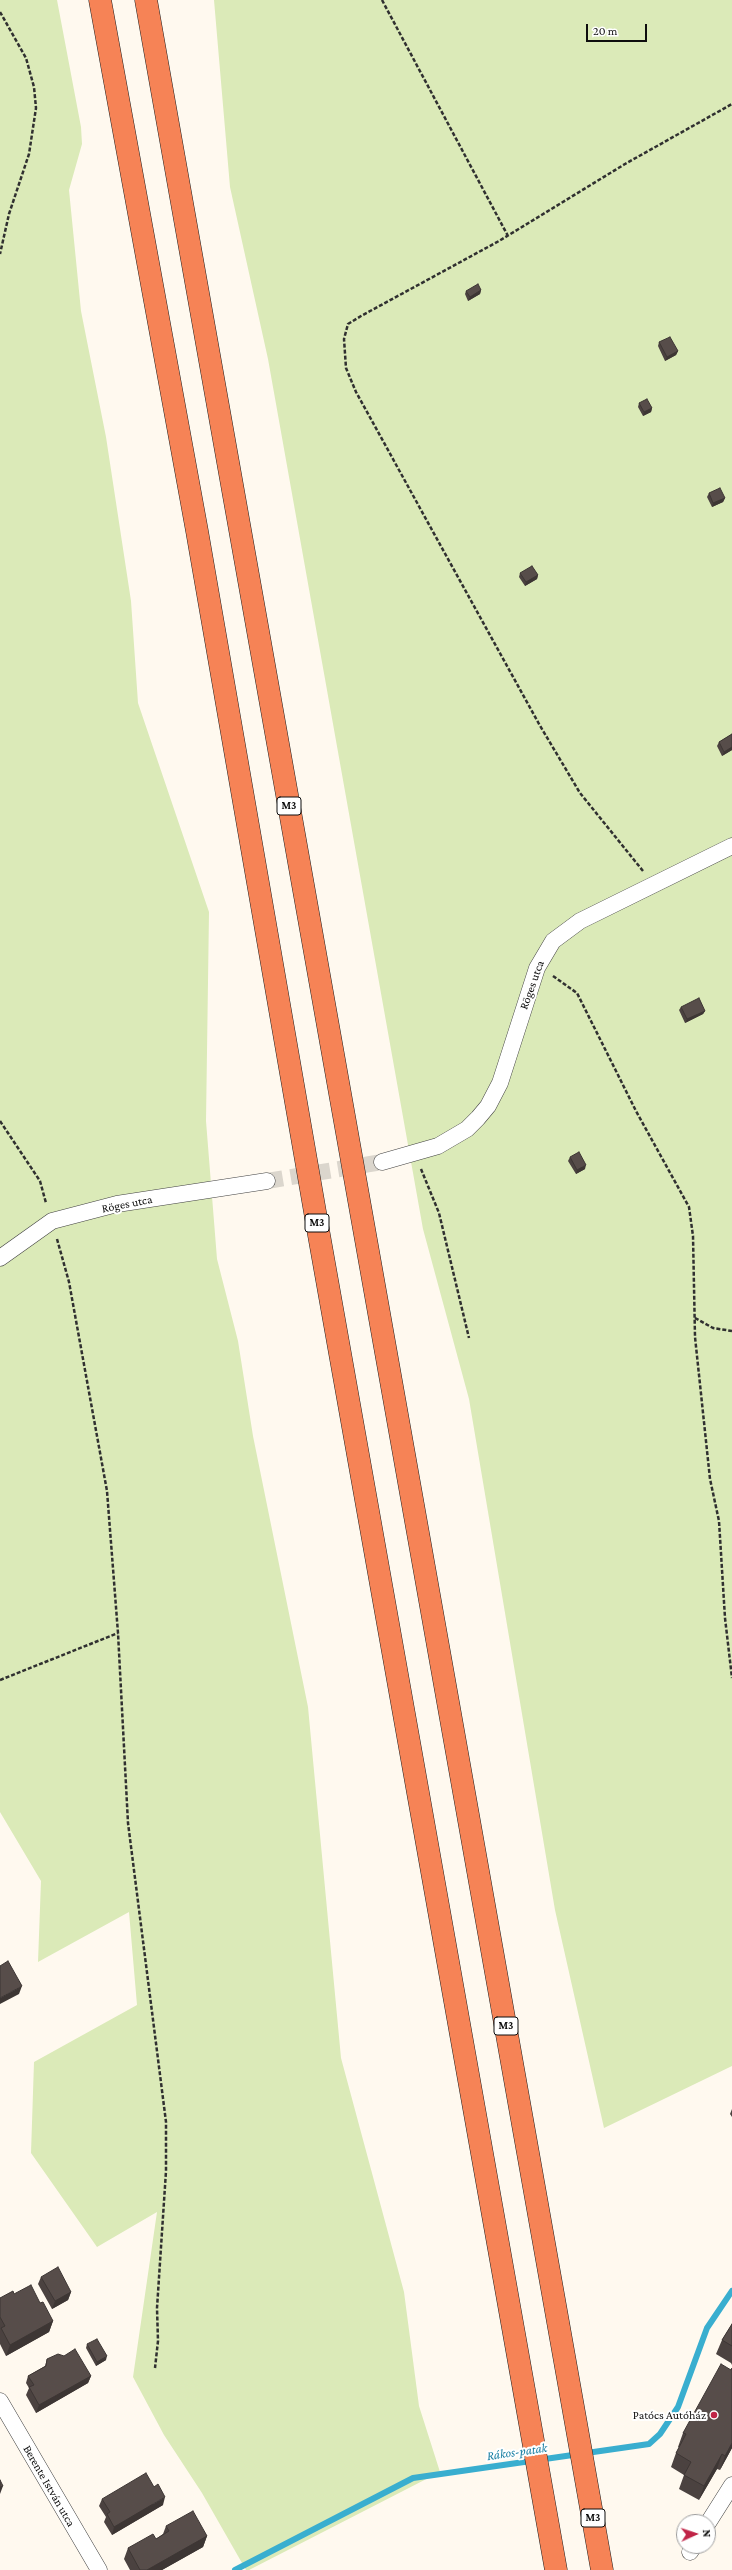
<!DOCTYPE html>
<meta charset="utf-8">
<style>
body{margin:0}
#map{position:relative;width:732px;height:2570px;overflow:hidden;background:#fff9ef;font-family:"Crimson Pro",serif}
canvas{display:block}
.north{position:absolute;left:676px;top:2514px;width:40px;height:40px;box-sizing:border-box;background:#fff;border:1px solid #9f9f9f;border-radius:50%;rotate:87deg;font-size:11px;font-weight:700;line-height:16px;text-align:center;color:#0e0e0e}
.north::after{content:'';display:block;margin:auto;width:14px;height:18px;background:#c02447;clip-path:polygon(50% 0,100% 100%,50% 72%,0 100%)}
.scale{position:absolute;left:586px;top:24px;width:61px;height:18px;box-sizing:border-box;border:2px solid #0e0e0e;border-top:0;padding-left:5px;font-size:12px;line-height:14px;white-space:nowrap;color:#0e0e0e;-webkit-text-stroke:3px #fff;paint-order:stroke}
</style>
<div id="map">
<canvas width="732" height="2570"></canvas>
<div class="north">N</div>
<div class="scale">20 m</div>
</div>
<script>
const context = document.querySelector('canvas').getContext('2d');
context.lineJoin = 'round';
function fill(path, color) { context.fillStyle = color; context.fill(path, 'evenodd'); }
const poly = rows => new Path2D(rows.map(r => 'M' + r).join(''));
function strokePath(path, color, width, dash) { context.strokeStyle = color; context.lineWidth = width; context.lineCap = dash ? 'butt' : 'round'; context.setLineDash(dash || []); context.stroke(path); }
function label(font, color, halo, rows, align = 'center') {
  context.font = font + ' "Crimson Pro",serif'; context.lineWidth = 4; context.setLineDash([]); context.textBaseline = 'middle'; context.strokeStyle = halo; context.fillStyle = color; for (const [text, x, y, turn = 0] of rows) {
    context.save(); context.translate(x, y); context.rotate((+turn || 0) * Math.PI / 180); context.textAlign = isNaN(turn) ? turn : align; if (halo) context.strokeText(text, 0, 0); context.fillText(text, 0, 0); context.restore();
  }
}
fill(poly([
 [0,0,57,0,81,127,82,144,69,190,81,311,106,437,131,601,138,703,209,912,206,1121,217,1259,238,1341,253,1436,308,1707,341,2058,404,2292,419,2406,440,2472,249,2570,246,2570,202,2493,164,2435,133,2377,157,2212,97,2247,31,2153,34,2062,137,2005,129,1912,38,1962,41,1881,0,1812],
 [214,0,732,0,732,2066,604,2128,555,1910,469,1399,423,1229,268,359,230,187]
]), '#dbeab8');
strokePath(poly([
 [235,2570,413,2478,649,2444,660,2434,678,2407,707,2328,732,2291]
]), '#39aecf', 6);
strokePath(poly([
 [267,1181,382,1162]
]), '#dbd6cd', 16, [16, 8]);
const street = poly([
 [382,1162,438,1146,467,1129,478,1118,488,1106,500,1083,537,968,553,941,580,921,732,846],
 [0,1258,52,1221,117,1204,267,1181],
 [0,2401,99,2570],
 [708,2523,732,2485],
 [690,2552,694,2546]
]);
const highway = poly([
 [100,0,197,531,319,1235,556,2570],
 [146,0,602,2570]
]);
strokePath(street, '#414141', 17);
strokePath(highway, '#1f1f1f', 23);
strokePath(poly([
 [382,0,508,236],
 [0,12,26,58,34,87,36,108,29,154,9,214,0,254],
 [643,871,580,793,539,724,356,392,346,368,344,339,348,324,361,316,499,241,625,164,732,104],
 [553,976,577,993,636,1111,689,1207,693,1236,695,1337,710,1479,719,1521,725,1618,732,1678],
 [0,1121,40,1181,46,1203],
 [421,1169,439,1213,469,1338],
 [57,1239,69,1282,107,1491,118,1633,128,1823,166,2122,166,2171,157,2308,158,2341,155,2368],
 [695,1318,713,1328,732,1331],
 [0,1680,118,1633]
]), '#303030', 2.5, [4, 2]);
strokePath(street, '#fff', 16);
strokePath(highway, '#f68356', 22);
fill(poly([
 [481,290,480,294,468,301,465,294,466,291],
 [659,342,678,351,676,355,665,361,658,346],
 [639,403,652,408,651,412,643,416,638,407],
 [709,493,725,498,723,502,712,507,707,497],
 [520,573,538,575,537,579,525,586,519,577],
 [732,734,732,750,722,756,717,746,719,742],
 [681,1007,705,1011,703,1014,685,1023,679,1010],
 [570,1157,585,1169,576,1174,568,1161],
 [732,2109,732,2117,730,2114],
 [41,2277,71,2292,68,2300,52,2309,38,2284],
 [14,2294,40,2303,53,2321,49,2332,6,2356,0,2344,0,2298],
 [732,2324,732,2365,731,2363,716,2354,722,2340],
 [87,2344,106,2360,96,2366,86,2348],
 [47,2359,91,2376,88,2383,36,2413,26,2395,29,2388,26,2383,28,2376,45,2366],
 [732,2368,732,2448,720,2470,717,2469,699,2500,679,2489,684,2475,671,2467,676,2453,679,2447,678,2447,683,2433],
 [102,2499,163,2505,112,2535,104,2522,106,2517,99,2506],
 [166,2526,207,2536,203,2547,162,2570,130,2570,124,2559,128,2548,156,2539,163,2534]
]), '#4b4240');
fill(poly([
 [481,290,480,294,468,301,470,297],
 [678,351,676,355,665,361,667,357],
 [652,408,651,412,643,416,644,412],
 [725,498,723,502,712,507,713,503],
 [538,575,537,579,525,586,526,582],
 [732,747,732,750,722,756,724,752],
 [705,1011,703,1014,685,1023,687,1019],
 [586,1165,585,1169,576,1174,577,1170],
 [22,1986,19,1994,0,2004,0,1998],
 [71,2292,68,2300,52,2309,55,2301],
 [53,2321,49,2332,6,2356,10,2345],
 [107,2356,106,2360,96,2366,97,2362],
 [91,2376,88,2383,36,2413,39,2405],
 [732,2443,732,2448,720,2470,725,2456],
 [722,2454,717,2469,699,2500,704,2486],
 [3,2486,0,2494,0,2487],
 [165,2497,163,2505,112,2535,114,2527],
 [207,2536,203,2547,162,2570,147,2570]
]), '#3d3634');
const building = poly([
 [478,284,481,290,470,297,466,291,478,284],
 [670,337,678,351,667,357,659,342,670,337],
 [647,399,652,408,644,412,639,403,647,399],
 [720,488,725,498,713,503,709,493,720,488],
 [532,566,538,575,526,582,520,573,532,566],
 [732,734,732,747,724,752,719,742,732,734],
 [699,998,705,1011,687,1019,681,1007,699,998],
 [579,1152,586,1165,577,1170,570,1157,579,1152],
 [8,1961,22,1986,0,1998,0,1966,8,1961],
 [58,2267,71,2292,55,2301,41,2277,58,2267],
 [31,2285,40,2303,43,2302,53,2321,10,2345,1,2328,5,2326,0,2317,0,2298,13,2291,14,2294,31,2285],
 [732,2324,732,2346,722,2340,732,2324],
 [97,2339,107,2356,97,2362,87,2344,97,2339],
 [75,2349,91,2376,39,2405,29,2387,34,2385,28,2376,46,2366,47,2359,58,2354,64,2356,75,2349],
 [721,2364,731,2370,732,2368,732,2443,725,2456,722,2454,704,2486,684,2475,691,2462,676,2453,686,2434,683,2433,721,2364],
 [146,2473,154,2487,158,2484,165,2497,114,2527,107,2514,110,2512,102,2499,146,2473],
 [0,2480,3,2486,0,2487,0,2480],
 [193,2511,207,2536,147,2570,140,2570,128,2548,153,2534,156,2539,169,2531,166,2526,193,2511]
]);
fill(building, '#574d4a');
strokePath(building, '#3d3634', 1);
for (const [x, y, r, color] of [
 [714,2415,4,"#c02447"]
]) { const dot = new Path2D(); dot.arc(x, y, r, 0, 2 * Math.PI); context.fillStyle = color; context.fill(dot); strokePath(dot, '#fff', 1.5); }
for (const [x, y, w] of [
 [289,806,24],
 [317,1223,24],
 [506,2026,24],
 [593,2518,24]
]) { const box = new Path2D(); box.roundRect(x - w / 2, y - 9, w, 18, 3); context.fillStyle = '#fff'; context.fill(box); strokePath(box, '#0e0e0e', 1); }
label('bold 11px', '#0e0e0e', null, [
 ["M3",289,806],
 ["M3",317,1223],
 ["M3",506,2026],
 ["M3",593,2518]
]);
label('12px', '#0e0e0e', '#fff', [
 ["Röges utca",532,985,-70],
 ["Röges utca",127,1204,-11],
 ["Berente István utca",49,2486,60]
]);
label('12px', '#0e0e0e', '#fff', [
 ["Patócs Autóház",706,2415]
], 'right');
label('italic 13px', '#157da2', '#fff', [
 ["Rákos-patak",517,2452,-8]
]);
</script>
